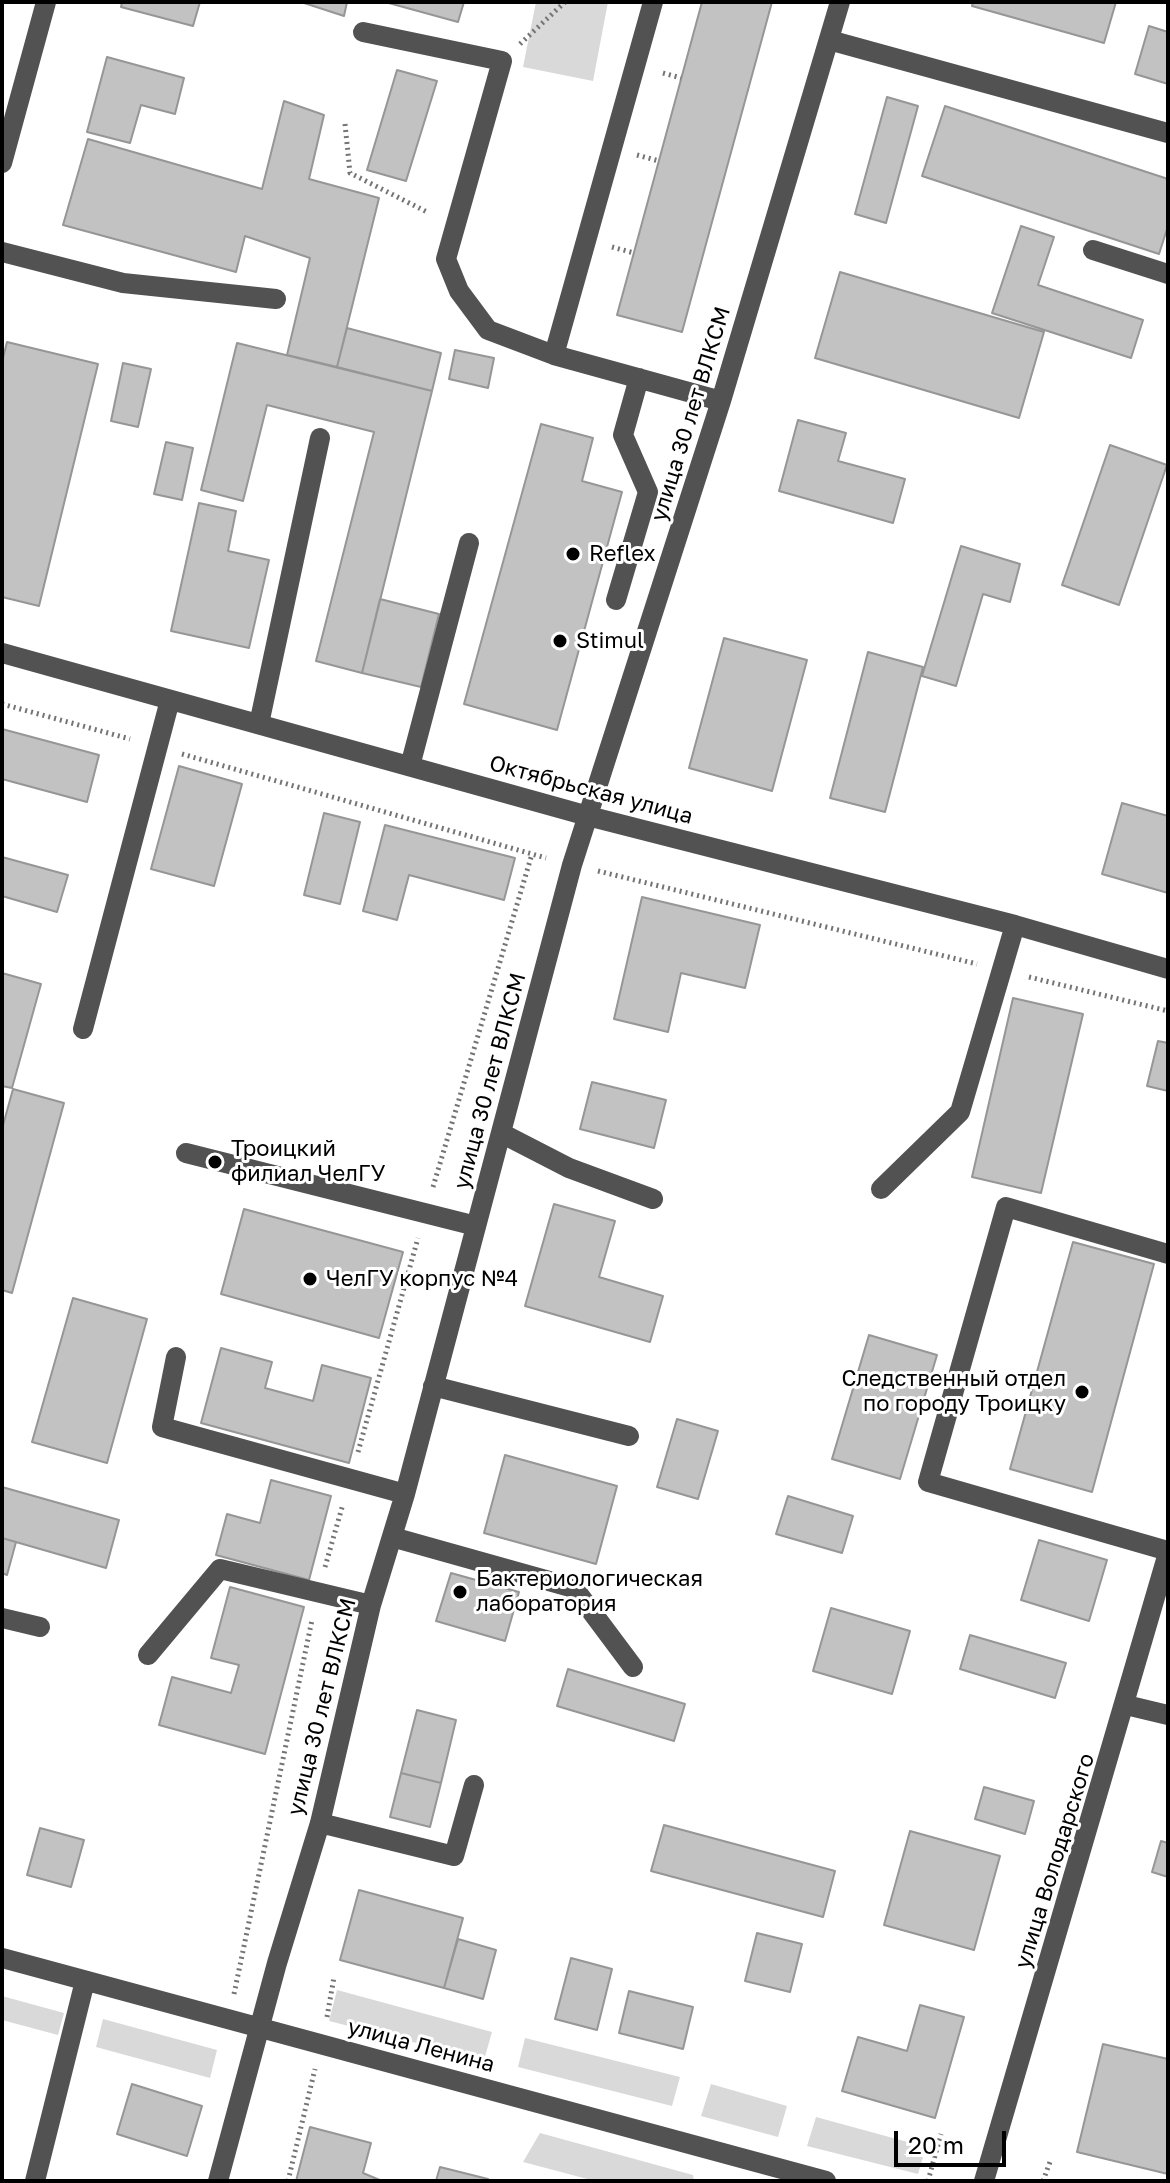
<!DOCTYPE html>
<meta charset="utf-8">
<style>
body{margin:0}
#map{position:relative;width:1170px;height:2183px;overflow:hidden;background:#fff;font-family:"Golos Text",sans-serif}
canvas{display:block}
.frame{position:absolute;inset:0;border:4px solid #000;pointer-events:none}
.scale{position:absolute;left:894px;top:2131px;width:112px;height:36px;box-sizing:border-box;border:4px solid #000;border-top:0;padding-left:10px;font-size:24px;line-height:28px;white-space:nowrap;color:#000;-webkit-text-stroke:6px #fff;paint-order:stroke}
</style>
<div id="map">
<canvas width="1170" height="2183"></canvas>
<div class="frame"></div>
<div class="scale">20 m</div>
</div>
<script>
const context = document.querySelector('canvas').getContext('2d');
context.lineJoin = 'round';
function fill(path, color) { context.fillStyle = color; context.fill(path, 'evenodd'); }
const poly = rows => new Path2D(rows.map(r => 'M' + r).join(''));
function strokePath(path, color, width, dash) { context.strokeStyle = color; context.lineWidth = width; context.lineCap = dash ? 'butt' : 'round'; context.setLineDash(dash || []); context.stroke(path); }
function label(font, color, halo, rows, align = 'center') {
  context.font = font + ' "Golos Text",sans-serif'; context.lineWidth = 6; context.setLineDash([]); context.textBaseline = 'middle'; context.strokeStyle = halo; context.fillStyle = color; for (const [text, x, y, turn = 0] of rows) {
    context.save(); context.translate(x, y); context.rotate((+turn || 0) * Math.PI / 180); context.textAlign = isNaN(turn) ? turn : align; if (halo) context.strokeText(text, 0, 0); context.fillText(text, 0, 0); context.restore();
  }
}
fill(poly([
 [536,2,608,2,593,81,523,67],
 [337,1990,492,2032,484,2060,329,2021],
 [2,1996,64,2013,58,2035,2,2020],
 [103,2019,217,2050,210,2078,96,2047],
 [525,2038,680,2077,672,2106,518,2067],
 [711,2084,787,2106,778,2137,701,2116],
 [816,2117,926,2147,918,2174,807,2146],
 [540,2133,693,2175,694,2181,595,2181,523,2162]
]), '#d9d9d9');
const building = poly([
 [122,2,200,2,193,26,121,7,122,2],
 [301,2,347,2,344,16,301,2],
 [385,2,464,2,458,22,385,2],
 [702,2,772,2,682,332,617,315,702,2],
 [973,2,1116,2,1104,43,972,6,973,2],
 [1149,26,1168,32,1168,84,1135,74,1149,26],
 [107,57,184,78,175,114,141,105,130,143,87,132,107,57],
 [397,70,437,81,406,181,367,170,397,70],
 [887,97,918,106,886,223,855,214,887,97],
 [284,101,324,115,309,179,379,198,337,367,287,355,310,258,245,236,236,272,63,225,88,139,262,189,284,101],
 [945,106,1168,179,1168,226,1159,254,922,176,945,106],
 [1021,226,1054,237,1038,285,1143,320,1131,358,992,313,1021,226],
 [840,272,1044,332,1019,418,815,358,840,272],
 [347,328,441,353,432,391,337,367,347,328],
 [7,342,98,364,39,606,2,597,2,362,7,342],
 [237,343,432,391,362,673,316,661,374,432,267,405,243,501,201,490,237,343],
 [455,350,494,358,488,388,449,379,455,350],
 [123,363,151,369,138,427,111,421,123,363],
 [798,420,846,433,838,461,905,479,893,523,779,491,798,420],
 [541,424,593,438,582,481,622,492,557,730,464,704,541,424],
 [166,442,193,448,182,500,154,494,166,442],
 [1110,445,1167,465,1119,605,1062,585,1110,445],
 [199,503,236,511,228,551,269,560,249,648,171,631,199,503],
 [961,546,1020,564,1010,602,983,594,956,686,922,676,961,546],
 [380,599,439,614,421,687,362,673,380,599],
 [724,638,807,660,772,791,689,768,724,638],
 [868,652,923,667,885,812,830,798,868,652],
 [2,729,99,755,87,802,2,779,2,729],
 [179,766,242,784,214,886,151,869,179,766],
 [1122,803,1168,816,1168,893,1102,874,1122,803],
 [324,813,360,822,340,904,304,895,324,813],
 [385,825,515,858,504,900,409,875,397,920,363,911,385,825],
 [2,857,68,875,57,912,2,896,2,857],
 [642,897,760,925,745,988,681,973,668,1032,614,1019,642,897],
 [2,973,41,984,12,1088,2,1086,2,973],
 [1013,998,1083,1014,1041,1193,972,1177,1013,998],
 [1158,1041,1168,1043,1168,1091,1147,1086,1158,1041],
 [592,1082,666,1100,654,1148,580,1129,592,1082],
 [13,1089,64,1103,12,1293,2,1290,2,1129,13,1089],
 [554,1204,615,1221,599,1277,663,1296,650,1342,525,1306,554,1204],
 [244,1209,403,1252,379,1338,221,1294,244,1209],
 [1073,1242,1154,1264,1092,1492,1010,1469,1073,1242],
 [73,1298,147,1319,107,1463,32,1442,73,1298],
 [869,1335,937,1355,900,1479,832,1459,869,1335],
 [221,1348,272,1362,265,1388,313,1401,322,1365,371,1378,349,1463,201,1423,221,1348],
 [677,1419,718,1431,698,1499,657,1487,677,1419],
 [505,1455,617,1486,596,1564,484,1533,505,1455],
 [271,1480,331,1496,309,1580,216,1555,227,1514,260,1523,271,1480],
 [2,1487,119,1520,106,1568,2,1538,2,1487],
 [788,1496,853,1516,842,1553,776,1534,788,1496],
 [2,1538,16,1542,7,1575,2,1573,2,1538],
 [1039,1540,1107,1560,1089,1621,1021,1600,1039,1540],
 [451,1573,519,1592,505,1641,436,1621,451,1573],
 [230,1587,304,1607,265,1754,159,1725,172,1677,231,1693,239,1665,211,1658,230,1587],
 [831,1608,910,1631,892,1694,813,1671,831,1608],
 [970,1635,1066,1663,1055,1698,960,1669,970,1635],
 [568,1669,685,1704,674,1741,557,1706,568,1669],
 [417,1710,456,1720,441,1783,401,1773,417,1710],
 [401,1773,441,1783,430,1827,390,1817,401,1773],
 [984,1787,1034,1801,1025,1834,975,1819,984,1787],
 [664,1825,835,1871,823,1917,651,1871,664,1825],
 [40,1828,84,1840,71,1887,27,1875,40,1828],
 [910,1831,1000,1856,974,1950,884,1925,910,1831],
 [1161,1841,1168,1843,1168,1877,1152,1872,1161,1841],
 [359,1890,463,1918,444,1988,340,1960,359,1890],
 [757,1933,802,1944,790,1992,745,1981,757,1933],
 [458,1939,496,1950,483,1999,444,1988,458,1939],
 [571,1958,612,1969,597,2030,555,2019,571,1958],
 [629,1991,693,2007,683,2049,619,2033,629,1991],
 [920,2005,964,2017,935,2118,842,2091,858,2037,907,2051,920,2005],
 [1103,2044,1168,2059,1168,2174,1077,2152,1103,2044],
 [132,2084,202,2106,187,2156,117,2134,132,2084],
 [310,2127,371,2143,363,2173,382,2181,296,2181,310,2127],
 [440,2167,488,2179,488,2181,436,2181,440,2167]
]);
fill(building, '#c2c2c2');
strokePath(building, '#969696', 2);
strokePath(poly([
 [520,44,565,2],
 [663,73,681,78],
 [345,124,350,173,429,213],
 [637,155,659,161],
 [612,247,634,253],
 [2,704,130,739],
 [182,754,546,858],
 [598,871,977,964],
 [1029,977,1168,1011],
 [433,1187,532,854],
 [358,1452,418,1238],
 [325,1567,343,1504],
 [234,1994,312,1620],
 [327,2017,334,1977],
 [288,2181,315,2069],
 [928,2181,941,2134],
 [1043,2181,1050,2162]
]), '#747474', 5, [2, 4]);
strokePath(poly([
 [653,2,554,355,721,401],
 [363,32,502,61,446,259,459,291,488,330,554,355],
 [829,40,1168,133],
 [2,163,46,2],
 [1093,250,1168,274],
 [2,252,123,283,276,299],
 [616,600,648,492,623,435,639,378],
 [2,653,588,816,1015,925,1168,969],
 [259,724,320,438],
 [410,766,469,543],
 [83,1029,170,700],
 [501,1133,569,1168,653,1199],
 [186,1153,476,1226],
 [881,1189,960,1112,1015,925],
 [1168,1254,1006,1207,928,1482,1168,1551],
 [176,1357,162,1427,405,1494],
 [433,1386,629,1436],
 [392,1537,574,1588,633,1667],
 [2,1618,40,1627],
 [148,1655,220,1569,371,1605],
 [1126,1705,1168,1715],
 [320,1823,454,1856,474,1785],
 [2,1958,826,2181],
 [35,2181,85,1981],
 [218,2181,277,1963,320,1823,371,1605,405,1494,572,865,721,401,840,2],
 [984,2181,1168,1553]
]), '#525252', 20);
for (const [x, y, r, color] of [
 [573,554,8,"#000"],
 [560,641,8,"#000"],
 [215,1162,8,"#000"],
 [310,1279,8,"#000"],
 [1082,1392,8,"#000"],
 [460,1592,8,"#000"]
]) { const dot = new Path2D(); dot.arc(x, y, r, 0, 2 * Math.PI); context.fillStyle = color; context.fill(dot); strokePath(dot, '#fff', 3); }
label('22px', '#000', '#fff', [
 ["улица 30 лет ВЛКСМ",691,414,-73],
 ["Октябрьская улица",591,790,15],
 ["улица 30 лет ВЛКСМ",490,1081,-75],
 ["улица 30 лет ВЛКСМ",322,1707,-76],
 ["улица Володарского",1055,1861,-73],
 ["улица Ленина",421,2046,15]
]);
label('22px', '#000', '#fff', [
 ["Reflex",589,554],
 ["Stimul",576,641],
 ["Троицкий",231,1149],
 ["филиал ЧелГУ",231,1174],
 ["ЧелГУ корпус №4",326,1279],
 ["Следственный отдел",1066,1379,"right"],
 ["по городу Троицку",1066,1404,"right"],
 ["Бактериологическая",476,1579],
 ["лаборатория",476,1604]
], 'left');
</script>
